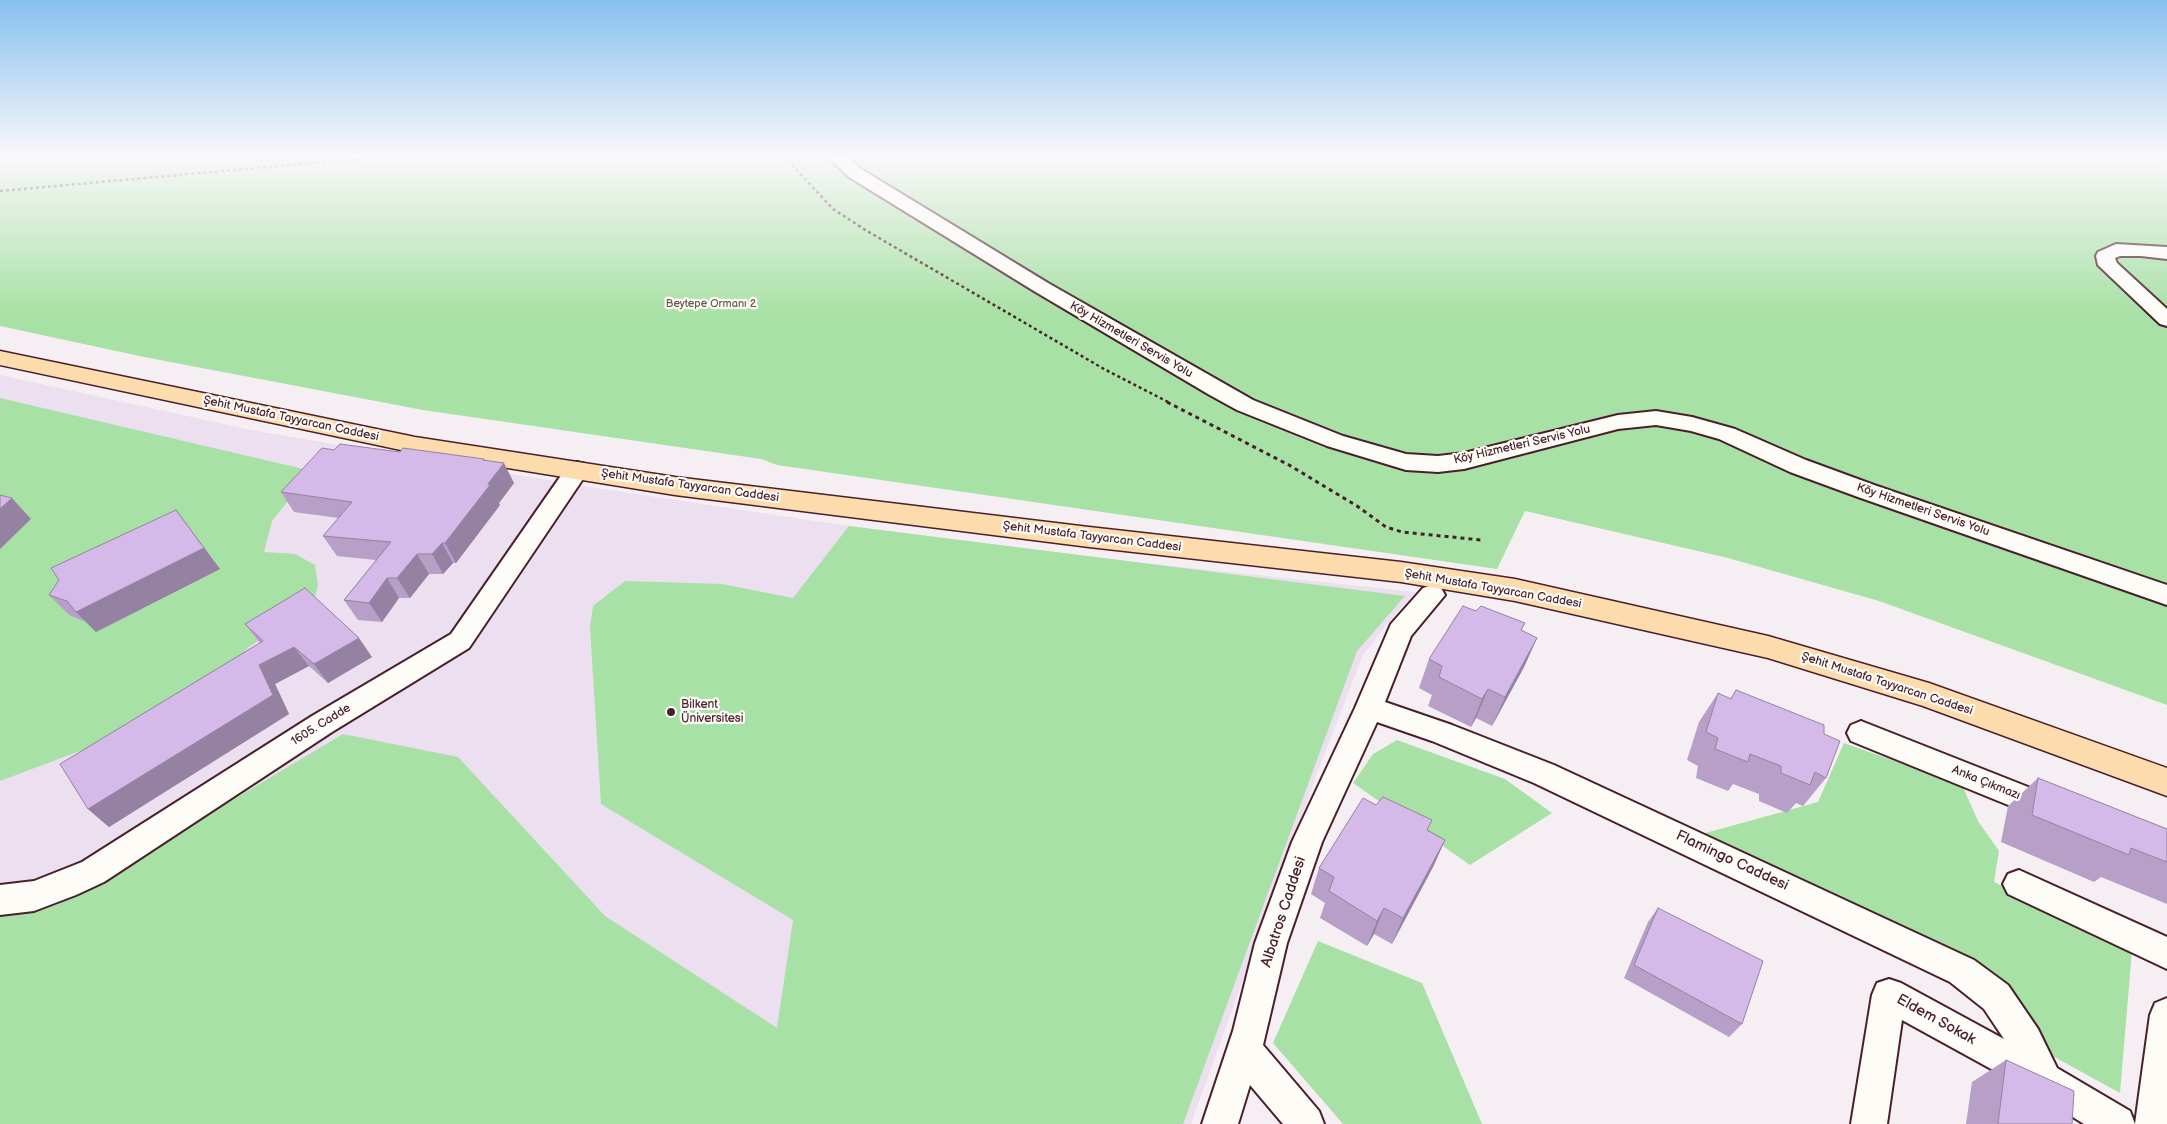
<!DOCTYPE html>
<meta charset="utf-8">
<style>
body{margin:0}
canvas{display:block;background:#f5eff4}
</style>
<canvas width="2167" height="1124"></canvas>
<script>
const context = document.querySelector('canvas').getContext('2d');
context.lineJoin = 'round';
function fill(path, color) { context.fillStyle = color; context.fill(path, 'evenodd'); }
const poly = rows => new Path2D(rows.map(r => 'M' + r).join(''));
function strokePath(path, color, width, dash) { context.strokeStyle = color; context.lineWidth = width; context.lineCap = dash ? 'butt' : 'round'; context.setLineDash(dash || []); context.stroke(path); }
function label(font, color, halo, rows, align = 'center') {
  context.font = font + ' "Balsamiq Sans",sans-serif'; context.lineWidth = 4.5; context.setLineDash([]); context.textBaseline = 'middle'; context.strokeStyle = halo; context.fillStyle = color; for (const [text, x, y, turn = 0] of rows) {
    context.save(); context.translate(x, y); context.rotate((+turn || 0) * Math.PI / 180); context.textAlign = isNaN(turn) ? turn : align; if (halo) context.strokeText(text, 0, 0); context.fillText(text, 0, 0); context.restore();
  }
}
fill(poly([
 [0,375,251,430,596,488,849,526,1126,561,1416,592,1397,612,1363,655,1319,768,1191,1124,0,1124]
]), '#ebdff0');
fill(poly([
 [0,156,2167,156,2167,705,1879,601,1728,558,1525,511,1497,569,777,465,761,459,423,410,144,357,0,326],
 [0,398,312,471,272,521,264,552,295,554,315,565,318,585,313,605,249,647,231,666,120,736,0,781],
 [849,526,1405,596,1357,651,1183,1124,0,1124,0,913,57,905,343,734,458,757,605,916,777,1028,793,920,601,804,590,627,593,606,625,581,722,584,793,598],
 [1397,740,1505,779,1552,813,1470,865,1353,783,1373,754],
 [1844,743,1962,785,1978,821,1999,851,1994,882,2132,950,2120,1093,2047,1053,2031,1019,1702,834,1818,802],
 [1318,941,1422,983,1482,1124,1343,1124,1273,1043]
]), '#a8e1a5');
const minor = poly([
 [827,156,846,156,861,169,1048,283,1253,400,1343,436,1406,454,1438,456,1464,453,1618,415,1656,411,1692,417,1735,429,1806,460,1874,485,2167,585,2167,605,1858,497,1790,472,1719,439,1691,431,1656,425,1618,429,1464,469,1438,472,1406,470,1327,446,1237,410,1208,394,1034,291,849,177,827,156],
 [2116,244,2167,247,2167,259,2141,256,2120,256,2115,258,2117,263,2167,309,2167,326,2160,324,2098,265,2096,256,2098,252,2116,244],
 [577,462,585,464,589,470,469,648,332,732,104,882,76,895,34,911,0,915,0,885,34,881,82,862,312,716,451,634,569,464,577,462],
 [1432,585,1441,588,1445,595,1411,636,1385,702,1452,725,1554,765,1974,960,2008,985,2038,1029,2057,1068,2130,1111,2135,1124,2150,1015,2155,1003,2167,998,2167,1124,2084,1124,2033,1092,1902,1020,1887,1124,1851,1124,1872,995,1877,983,1889,979,1901,983,2004,1039,1984,1009,1950,982,1534,783,1432,741,1377,722,1322,842,1287,943,1263,1045,1319,1111,1324,1124,1283,1124,1250,1085,1238,1124,1202,1124,1233,1031,1255,943,1292,842,1355,708,1391,624,1423,588,1432,585],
 [1861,721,2061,800,2065,809,2061,818,2050,822,1851,741,1847,733,1851,725,1861,721],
 [2019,870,2167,937,2167,969,2008,894,2003,884,2008,874,2019,870]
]);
const major = poly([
 [0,351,415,437,675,477,1089,527,1401,562,1515,579,1768,636,1929,683,2167,768,2167,796,1923,706,1768,658,1515,601,1401,582,1089,547,675,495,415,453,0,365,0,351]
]);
strokePath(minor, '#4a1f2b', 4);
strokePath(major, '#4a1f2b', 3);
strokePath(poly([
 [784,156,833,209,867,231,1104,369,1170,403],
 [0,191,389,156]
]), '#4a1f2b', 2.5, [3, 3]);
strokePath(poly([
 [1167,402,1289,465,1357,506,1386,527,1402,532,1481,540]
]), '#4a1f2b', 3, [4, 4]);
fill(minor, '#fdfcf7');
fill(major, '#fcdcac');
fill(poly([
 [334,450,400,452,485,460,514,483,499,503,500,505,456,563,453,563,443,574,429,574,410,598,399,598,382,622,358,620,344,600,376,560,337,556,323,536,339,518,294,512,281,492],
 [176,510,220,569,96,632,86,622,69,615,49,595],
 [1476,611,1525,623,1521,630,1537,638,1524,667,1492,726,1476,718,1471,727,1428,706,1432,695,1419,688,1429,659],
 [245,624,372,657,328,683,309,666,275,684,289,714,109,827,88,809,260,643],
 [1736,690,1824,734,1826,778,1803,806,1796,803,1787,813,1759,801,1759,794,1733,784,1728,791,1696,778,1698,766,1687,760,1699,722,1718,693,1730,699],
 [2038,778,2167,829,2167,904,2101,877,2094,882,2001,842,2008,806],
 [1376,805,1428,830,1445,840,1433,867,1392,944,1374,934,1367,946,1320,918,1325,903,1311,894,1319,868],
 [1658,908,1742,1024,1729,1037,1624,978,1648,922],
 [2006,1060,2072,1124,1966,1124,1972,1082]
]), '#b79fc8');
fill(poly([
 [484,459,494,477,504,463,514,483,499,503,500,505,456,563,445,543,483,460],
 [12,498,31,519,0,549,0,504],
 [176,510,220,569,96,632,76,612],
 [442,543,453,563,443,574,432,554],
 [417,554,429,574,410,598,397,578],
 [387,578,399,598,382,622,369,603],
 [359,638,372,657,328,683,314,664],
 [1537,638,1524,667,1492,726,1505,697],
 [294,647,309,666,275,684,289,714,109,827,88,809,259,665],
 [1488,689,1476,718,1471,727,1482,699],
 [1445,840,1433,867,1392,944,1403,918],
 [1384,908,1374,934,1367,946,1377,921]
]), '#9582a2');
const building = poly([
 [340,444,400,452,403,448,484,459,483,460,504,463,488,484,490,485,445,543,442,543,432,554,417,554,397,578,387,578,369,603,344,600,391,542,323,536,352,502,281,492,322,448,334,450,340,444],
 [0,495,12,498,0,509,0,495],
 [176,510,204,548,76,612,67,601,49,595,59,580,51,568,176,510],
 [305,588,359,638,314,664,294,647,259,665,273,695,88,809,60,764,263,641,245,624,305,588],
 [1463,606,1476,611,1481,606,1525,623,1521,630,1537,638,1505,697,1488,689,1482,699,1439,677,1442,666,1429,659,1463,606],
 [1736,690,1824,725,1824,734,1840,741,1826,778,1815,772,1810,785,1781,773,1781,766,1750,754,1748,762,1715,749,1718,738,1706,732,1718,693,1731,699,1736,690],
 [2038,778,2167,829,2167,862,2131,848,2129,855,2032,815,2038,778],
 [1383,797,1432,820,1427,830,1445,840,1403,918,1384,908,1377,921,1329,891,1334,877,1319,868,1363,798,1376,805,1383,797],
 [1658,908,1763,961,1742,1024,1634,965,1658,908],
 [2006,1060,2074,1091,2072,1124,1998,1124,2006,1060]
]);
fill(building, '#d5b9e8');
strokePath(building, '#9582a2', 1);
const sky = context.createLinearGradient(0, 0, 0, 314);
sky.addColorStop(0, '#87c0ee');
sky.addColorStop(0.5, '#faf8fa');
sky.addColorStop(1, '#faf8fa00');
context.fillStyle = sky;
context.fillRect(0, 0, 2167, 314);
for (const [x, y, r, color] of [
 [671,712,5,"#4a1f2b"]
]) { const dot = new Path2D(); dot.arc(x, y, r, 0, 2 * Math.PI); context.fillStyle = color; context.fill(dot); strokePath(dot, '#fdfcf7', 2); }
label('11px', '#665950', '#fdfcf7', [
 ["Beytepe Ormanı 2",711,304]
]);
label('12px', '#4a1f2b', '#fdfcf7', [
 ["Köy Hizmetleri Servis Yolu",1131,340,30],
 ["Şehit Mustafa Tayyarcan Caddesi",291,419,12],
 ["Köy Hizmetleri Servis Yolu",1522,445,-13],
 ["Şehit Mustafa Tayyarcan Caddesi",690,486,8],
 ["Köy Hizmetleri Servis Yolu",1923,510,19],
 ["Şehit Mustafa Tayyarcan Caddesi",1092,537,7],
 ["Şehit Mustafa Tayyarcan Caddesi",1493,589,10],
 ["Şehit Mustafa Tayyarcan Caddesi",1887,684,18],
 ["1605. Cadde",321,725,-32],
 ["Anka Çıkmazı",1986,783,22]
]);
label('12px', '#4a1f2b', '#fdfcf7', [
 ["Bilkent",681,705],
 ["Üniversitesi",681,719]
], 'left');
label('15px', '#4a1f2b', '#fdfcf7', [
 ["Flamingo Caddesi",1732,861,25],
 ["Albatros Caddesi",1284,912,-72],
 ["Eldem Sokak",1936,1020,29]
]);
</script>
